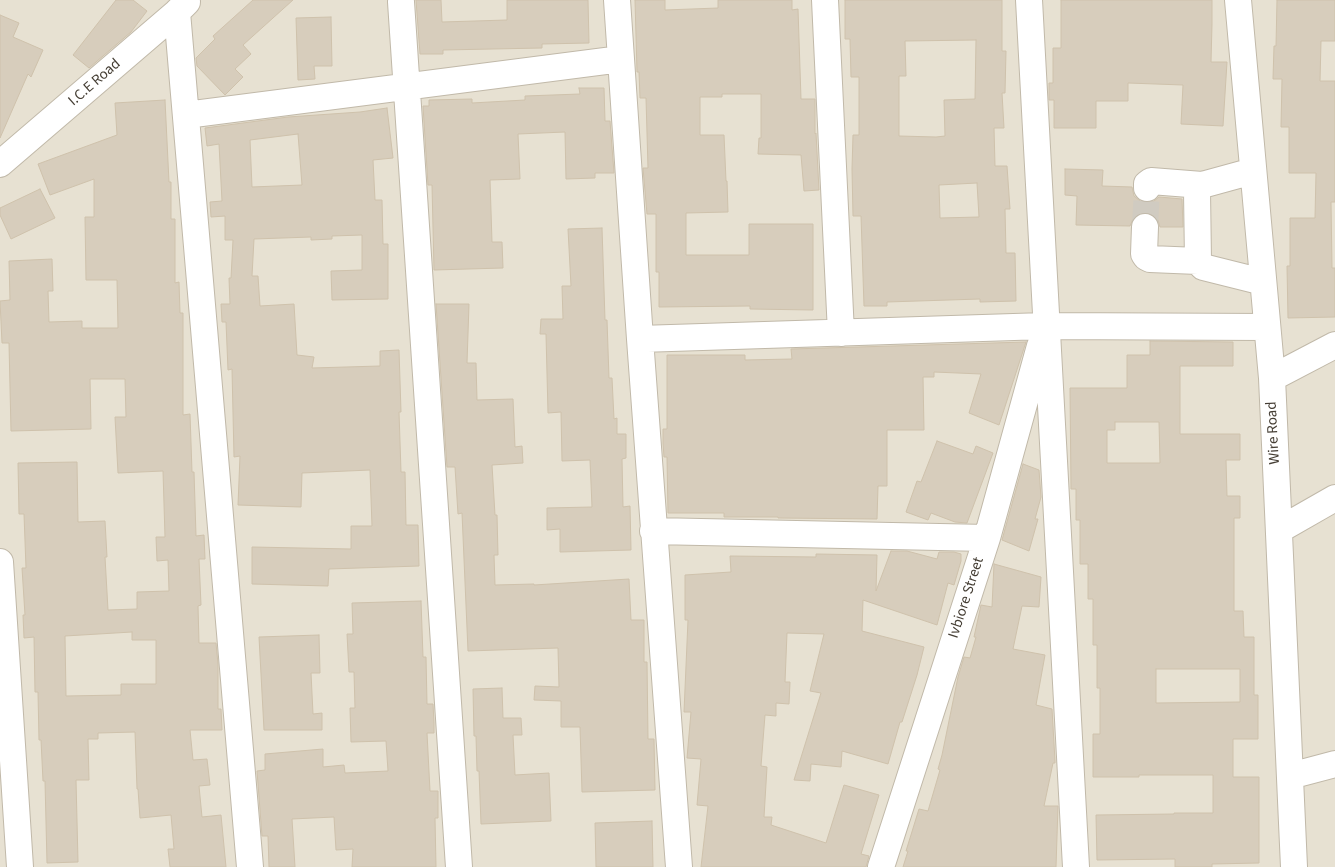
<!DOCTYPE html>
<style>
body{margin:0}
canvas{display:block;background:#f3eee4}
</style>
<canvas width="1335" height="867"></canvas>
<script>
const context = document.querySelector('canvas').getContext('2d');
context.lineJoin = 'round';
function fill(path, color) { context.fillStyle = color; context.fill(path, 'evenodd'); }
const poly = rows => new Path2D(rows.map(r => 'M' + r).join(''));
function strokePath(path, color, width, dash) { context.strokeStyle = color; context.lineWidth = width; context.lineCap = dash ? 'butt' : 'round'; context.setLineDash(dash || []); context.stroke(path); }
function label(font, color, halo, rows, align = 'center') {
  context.font = font + ' "Source Sans 3",sans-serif'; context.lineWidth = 5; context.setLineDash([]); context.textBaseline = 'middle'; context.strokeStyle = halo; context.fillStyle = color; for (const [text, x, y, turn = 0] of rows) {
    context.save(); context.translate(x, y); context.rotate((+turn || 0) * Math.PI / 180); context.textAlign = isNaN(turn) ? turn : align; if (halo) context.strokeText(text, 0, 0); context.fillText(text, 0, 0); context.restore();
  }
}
fill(poly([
 [0,0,1335,0,1335,867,0,867]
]), '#e7e1d2');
const building = poly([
 [116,0,133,0,147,11,131,32,89,68,73,55,116,0],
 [253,0,293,0,243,45,251,54,235,69,243,77,225,95,197,66,196,58,215,39,213,36,253,0],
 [416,0,441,0,442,22,507,20,507,0,588,0,589,43,542,44,542,48,443,50,443,54,420,54,416,0],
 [635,0,665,0,665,10,718,8,718,0,792,0,792,10,798,9,801,99,815,99,815,134,816,133,819,190,804,191,801,155,758,154,759,138,761,138,761,94,722,94,722,97,700,97,700,135,724,135,726,181,727,181,728,212,686,213,686,255,749,255,749,224,813,224,813,310,750,309,750,306,659,307,659,272,656,272,656,214,647,214,643,168,648,168,646,98,640,98,639,72,637,72,635,0],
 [845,0,1002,0,1002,51,1006,51,1005,93,1002,93,1004,128,994,128,995,166,1007,166,1010,209,1005,209,1006,253,1015,253,1016,301,980,302,980,299,887,302,887,306,864,306,861,216,853,216,852,169,853,135,859,135,859,77,851,77,850,39,845,39,845,0],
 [976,40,975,99,944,100,945,136,936,137,899,136,899,76,906,76,905,41,976,40],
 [977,183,979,217,940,218,939,185,977,183],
 [1061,0,1212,0,1212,24,1211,62,1227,62,1223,126,1181,124,1183,85,1128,83,1128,101,1096,101,1096,128,1054,128,1054,100,1049,100,1049,83,1053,83,1053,48,1061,48,1061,0],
 [1277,0,1335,0,1335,41,1321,41,1320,81,1335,81,1335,202,1331,202,1332,268,1335,268,1335,317,1288,318,1287,266,1290,266,1290,218,1315,218,1316,173,1289,173,1289,127,1281,127,1282,79,1273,79,1274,46,1276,46,1277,0],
 [0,15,19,23,13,37,43,50,31,77,28,74,0,138,0,15],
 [331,17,332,66,314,66,315,79,298,80,296,18,331,17],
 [579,88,604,88,605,121,610,121,614,173,595,173,595,178,566,179,565,132,518,134,520,179,490,180,492,242,502,242,503,268,434,270,432,185,428,185,423,106,429,106,429,100,472,99,472,103,525,100,525,96,580,94,579,88],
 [165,100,169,182,171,182,171,219,175,219,175,283,179,282,180,313,183,313,183,415,190,414,192,472,194,472,196,536,204,535,205,559,199,559,201,605,198,606,199,643,216,643,218,664,218,709,221,709,222,730,190,730,193,760,207,759,210,785,199,786,202,817,221,815,226,867,170,867,168,849,174,849,171,815,140,818,138,789,137,789,135,732,98,733,98,739,88,739,89,780,76,780,78,862,47,863,45,781,43,781,41,740,39,740,38,692,35,692,34,637,24,638,23,615,25,615,22,568,26,568,24,514,19,514,18,463,77,462,78,522,105,521,107,557,105,557,108,610,137,609,137,592,169,591,168,560,157,561,156,537,165,537,163,471,118,473,115,417,126,417,125,379,90,379,91,429,11,431,9,343,2,343,0,301,10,300,9,261,52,259,53,291,48,291,49,322,82,321,82,328,118,328,117,280,86,280,85,217,94,217,94,179,50,195,38,164,117,135,115,103,165,100],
 [132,632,132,640,156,640,156,684,121,684,121,695,66,696,65,636,132,632],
 [387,108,393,158,373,160,375,200,382,200,383,244,388,244,388,299,332,300,331,271,362,270,362,235,332,236,332,239,311,240,311,237,254,239,252,276,258,276,260,306,294,304,297,355,314,357,312,368,380,366,380,351,399,350,401,412,399,412,401,472,405,472,406,525,418,525,419,566,329,569,328,586,252,584,252,547,351,549,351,526,372,526,370,470,302,473,301,507,238,505,240,456,234,457,232,369,228,370,226,322,222,322,221,304,230,304,229,278,231,278,233,240,225,240,225,216,211,217,210,202,222,201,219,144,207,146,205,128,288,117,360,112,387,108],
 [298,134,302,185,252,187,250,140,298,134],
 [1065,169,1103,170,1102,186,1132,187,1134,196,1140,201,1147,203,1154,201,1159,197,1182,199,1183,227,1160,227,1158,220,1153,215,1145,212,1138,214,1133,219,1130,226,1076,225,1077,196,1065,195,1065,169],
 [40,189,55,218,11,239,0,215,0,208,40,189],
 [602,228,605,320,607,320,609,378,612,378,614,419,617,418,617,434,626,434,626,458,622,459,623,507,630,506,631,550,560,552,560,529,547,530,547,508,592,507,590,460,562,461,561,412,548,413,546,334,540,334,541,319,563,319,562,286,571,286,568,229,602,228],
 [436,304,469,304,467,363,476,363,477,400,513,399,515,447,522,446,523,463,492,465,495,515,497,515,498,555,494,555,495,585,534,584,534,585,629,579,631,620,644,620,644,662,647,662,648,739,654,739,655,790,582,792,580,727,561,727,561,701,534,700,535,686,559,687,558,648,468,651,462,513,458,514,455,467,447,467,436,304],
 [1150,341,1233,342,1233,366,1180,366,1180,434,1240,434,1240,460,1226,460,1227,496,1240,496,1240,518,1234,518,1234,611,1243,611,1244,637,1254,637,1254,695,1258,695,1258,739,1233,739,1233,777,1259,777,1259,863,1212,864,1212,867,1175,867,1175,859,1097,860,1096,815,1174,814,1174,813,1213,813,1213,775,1139,775,1139,777,1093,777,1093,734,1100,734,1100,688,1097,688,1097,645,1093,645,1093,599,1088,599,1088,564,1080,564,1080,520,1076,520,1076,489,1071,489,1070,388,1127,388,1127,355,1150,355,1150,341],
 [1115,422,1159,422,1160,463,1107,463,1107,430,1115,430,1115,422],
 [1156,669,1240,669,1240,702,1156,703,1156,669],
 [1026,342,999,425,969,413,981,374,934,372,934,377,923,377,924,430,887,430,887,486,878,486,877,519,778,518,778,517,724,517,724,513,668,513,667,457,664,457,663,443,663,429,667,429,667,355,745,355,745,360,792,359,791,349,1026,342],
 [937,441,973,454,976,446,993,453,967,523,955,522,931,513,928,520,906,512,917,481,921,482,937,441],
 [1023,464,1039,470,1041,497,1035,519,1038,519,1029,551,1002,540,1023,464],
 [891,551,907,551,937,559,939,552,954,552,961,554,961,561,954,585,948,583,937,625,863,600,862,631,924,647,917,675,902,722,900,722,888,764,842,751,841,767,811,764,810,781,794,780,821,693,810,691,824,634,787,633,785,682,790,682,789,704,776,703,776,716,765,715,761,766,767,767,764,817,772,817,771,825,826,843,844,785,879,795,861,854,869,856,866,867,701,867,708,806,697,805,701,759,687,758,691,712,684,712,688,620,685,620,685,575,731,572,730,556,816,557,816,554,877,555,876,591,891,551],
 [994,564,1041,577,1039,607,1022,606,1013,649,1045,655,1036,705,1052,709,1055,761,1055,763,1053,763,1044,806,1058,806,1056,867,903,867,908,851,906,851,919,809,928,811,940,770,938,769,942,755,958,677,964,657,970,658,976,637,974,637,981,605,992,607,994,564],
 [421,601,423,657,426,657,427,704,433,704,434,723,434,733,427,733,430,791,438,791,438,818,435,818,436,867,352,867,353,849,336,850,334,817,292,819,295,867,269,867,268,836,262,836,257,771,265,770,265,754,323,749,323,767,344,765,345,773,388,771,386,741,351,742,350,708,355,708,354,672,349,672,347,634,353,634,352,603,421,601],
 [319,635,320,673,311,673,313,714,322,713,322,730,264,730,259,637,319,635],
 [502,688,503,718,521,718,522,735,513,735,515,775,549,773,551,821,481,824,479,771,477,771,476,736,474,736,473,689,502,688],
 [652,821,653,867,596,867,595,823,652,821]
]);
fill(building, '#d7cdbc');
strokePath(building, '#cfc2ac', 1);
strokePath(poly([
 [1145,227,1147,188]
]), '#d0cbc1', 26, [26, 13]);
const minor = poly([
 [617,0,640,339,679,867],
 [825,0,841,333],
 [1029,0,1076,867],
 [1238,0,1272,378,1294,867],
 [401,2,459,867],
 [177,12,250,867],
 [186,115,621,59],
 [0,164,177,12,187,2],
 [1253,171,1202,185,1197,191,1198,261,1203,267,1263,282],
 [1147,188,1147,184,1151,181,1202,185],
 [1145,227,1144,254,1146,257,1150,259,1198,261],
 [640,339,1045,326,1267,327],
 [1272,378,1335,345],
 [1279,530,1335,498],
 [653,531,987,538],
 [0,562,20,867],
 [1290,776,1335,764],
 [881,867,987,538,1040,346]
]);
strokePath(minor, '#c1b9a9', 28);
strokePath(minor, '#fff', 26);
label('15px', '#453e34', '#fff', [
 ["I.C.E Road",95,83,-41],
 ["Wire Road",1274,433,-93],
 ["Ivbiore Street",967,598,-72]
]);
</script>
